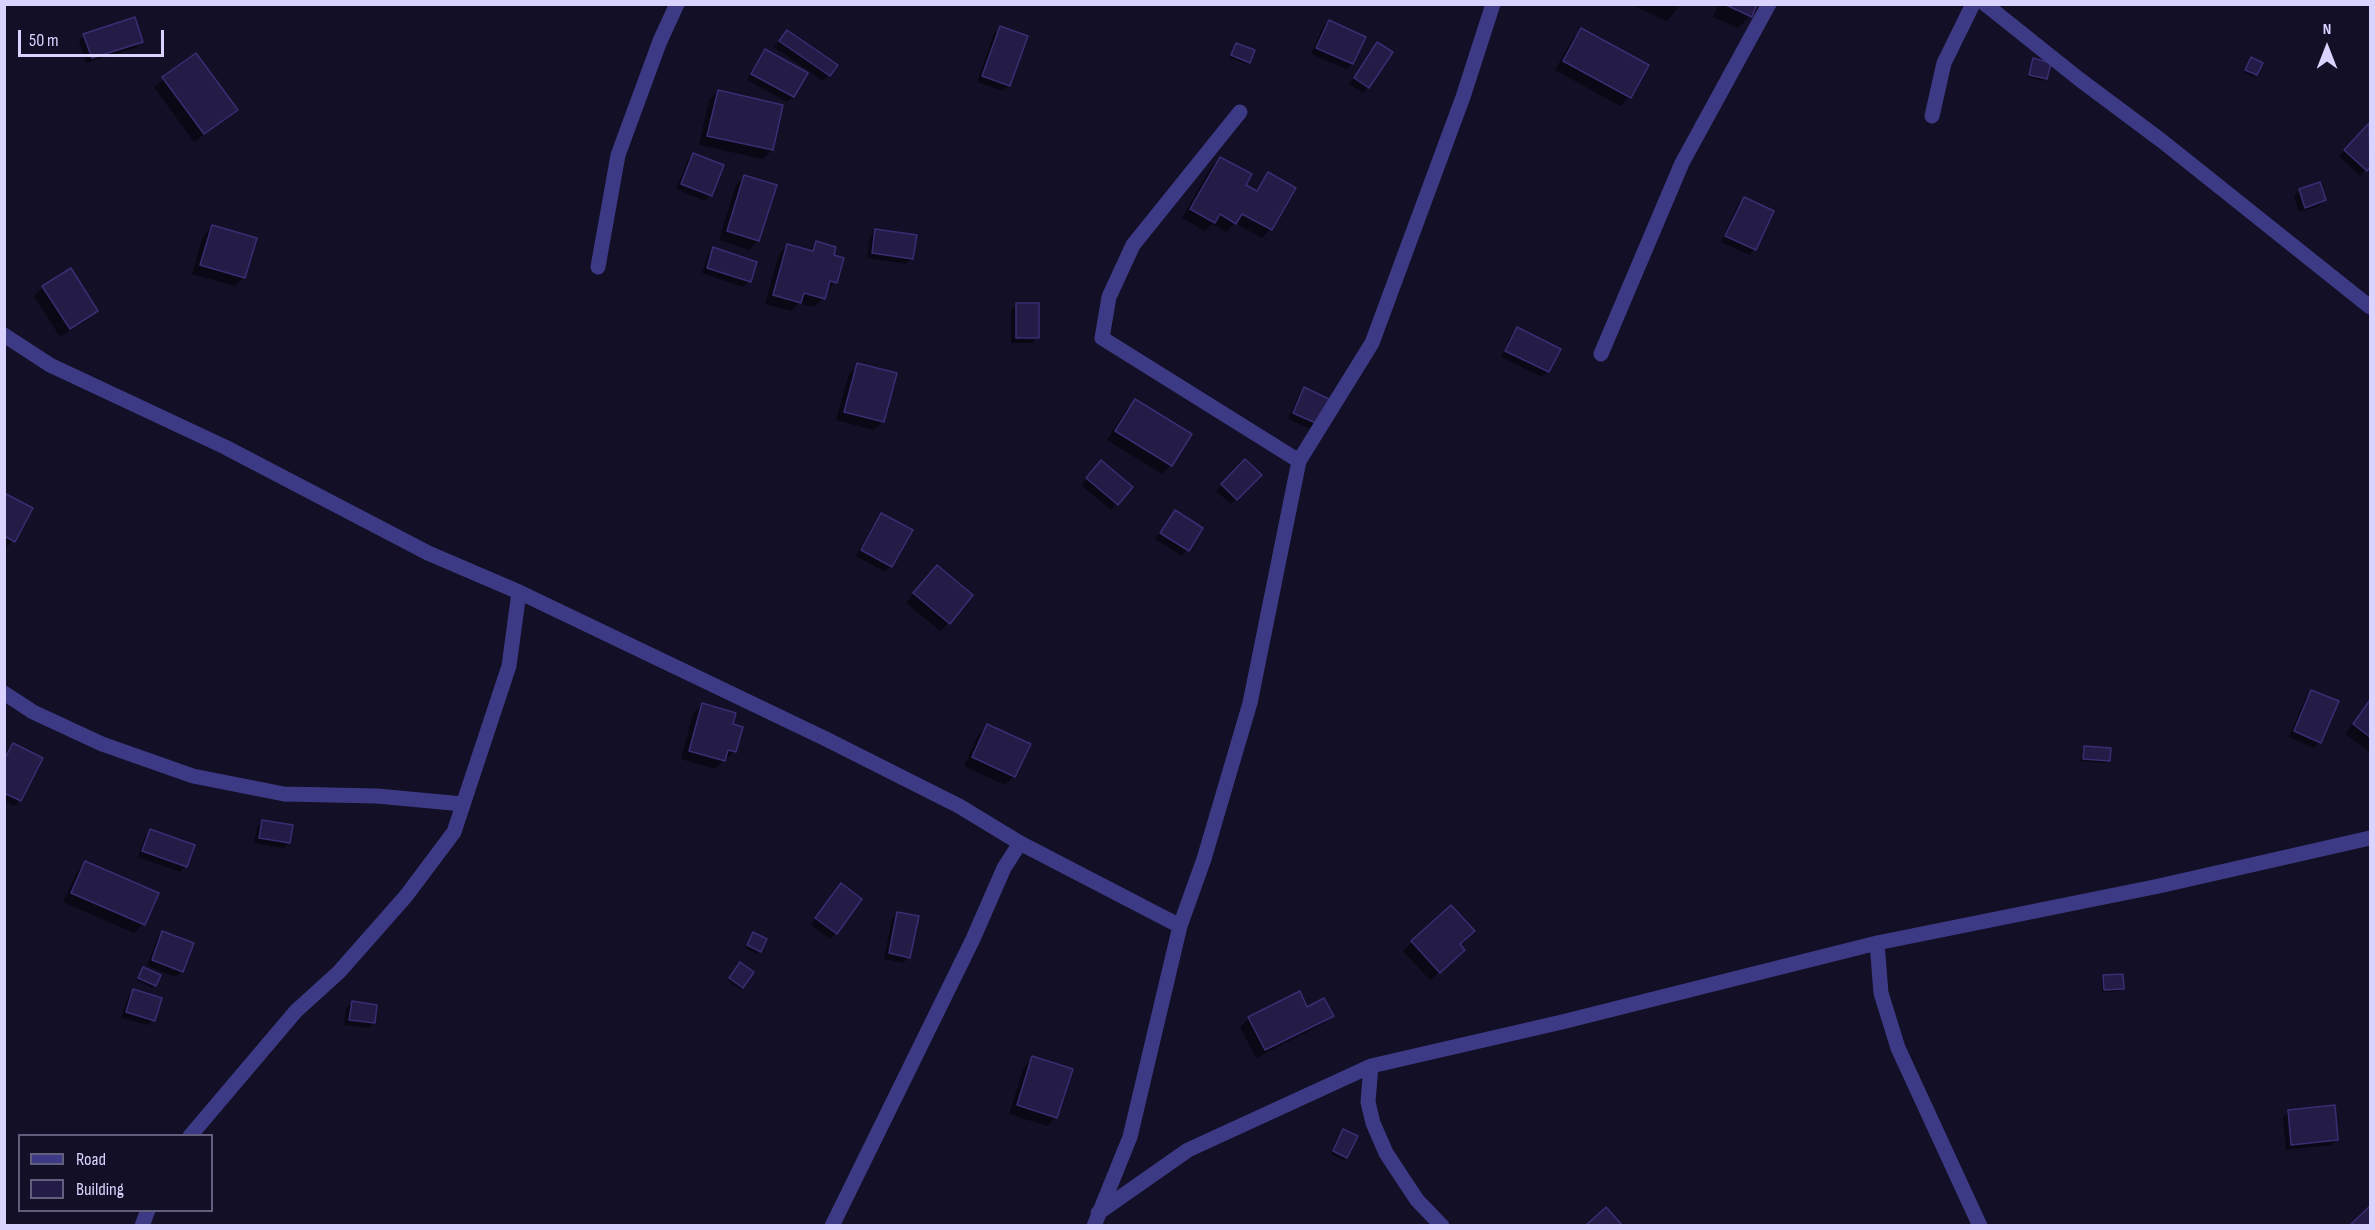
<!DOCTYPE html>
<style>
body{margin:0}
#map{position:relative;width:2375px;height:1230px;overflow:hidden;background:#130f26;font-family:"Sofia Sans Condensed",sans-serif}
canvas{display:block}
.frame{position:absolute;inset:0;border:6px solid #d9d4ff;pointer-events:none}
.legend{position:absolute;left:18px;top:1134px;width:195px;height:78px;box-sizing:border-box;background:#130f26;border:2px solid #625e7d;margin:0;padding:8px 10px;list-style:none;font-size:18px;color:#d9d4ff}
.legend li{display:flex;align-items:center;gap:12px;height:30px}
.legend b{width:30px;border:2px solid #625e7d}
.north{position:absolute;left:2297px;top:18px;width:60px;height:60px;-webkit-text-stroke:4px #130f26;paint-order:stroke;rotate:0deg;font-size:16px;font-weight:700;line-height:24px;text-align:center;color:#d9d4ff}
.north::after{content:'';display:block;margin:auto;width:21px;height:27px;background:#d9d4ff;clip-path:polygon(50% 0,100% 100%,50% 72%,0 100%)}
.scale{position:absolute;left:18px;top:30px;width:146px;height:27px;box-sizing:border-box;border:3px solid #d9d4ff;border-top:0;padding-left:8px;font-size:18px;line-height:21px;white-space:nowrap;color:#d9d4ff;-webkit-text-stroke:4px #130f26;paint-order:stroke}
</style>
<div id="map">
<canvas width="2375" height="1230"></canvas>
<div class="frame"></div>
<ul class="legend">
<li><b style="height:8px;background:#3d3a85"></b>Road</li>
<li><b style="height:16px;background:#241b47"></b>Building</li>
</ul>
<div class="north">N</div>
<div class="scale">50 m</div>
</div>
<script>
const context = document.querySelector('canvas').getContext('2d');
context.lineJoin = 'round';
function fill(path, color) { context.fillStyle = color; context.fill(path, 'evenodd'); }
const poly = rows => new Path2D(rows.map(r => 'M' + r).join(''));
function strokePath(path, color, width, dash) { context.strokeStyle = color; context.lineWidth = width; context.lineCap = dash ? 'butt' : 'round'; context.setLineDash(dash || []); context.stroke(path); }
fill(poly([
 [1637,4,1681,4,1667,21,1636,7],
 [1718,4,1755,4,1750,16,1738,28,1713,17],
 [1329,22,1364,37,1352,64,1346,69,1311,54,1323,27],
 [1000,28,1009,85,1003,91,977,82,994,34],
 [1582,30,1629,97,1620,106,1555,70,1573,38],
 [787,32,836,65,823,81,774,47],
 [84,35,141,42,135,48,86,63,79,41],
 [1237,44,1249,62,1247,64,1230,58],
 [1377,44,1368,87,1363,93,1349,84],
 [766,51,806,73,793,97,787,102,747,80,760,57],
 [196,55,236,110,194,142,154,87],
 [2251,59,2256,74,2253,77,2244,72],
 [2034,60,2046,78,2043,81,2028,77],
 [718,91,772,150,763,159,699,145,709,100],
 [2369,125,2370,165,2360,176,2339,156],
 [694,154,711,195,705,201,676,189,688,160],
 [1220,158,1244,185,1255,191,1268,174,1294,188,1271,229,1262,238,1235,223,1226,232,1212,224,1205,231,1182,218,1211,167],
 [745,176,775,186,758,241,749,250,719,240,736,185],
 [2300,190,2324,200,2319,206,2299,212,2294,196],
 [1744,199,1755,249,1749,255,1721,242,1738,204],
 [212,227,244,277,235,286,192,274,203,236],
 [876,231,912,258,906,264,867,258,870,237],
 [816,243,832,256,835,282,826,291,823,298,814,307,799,303,791,311,765,304,779,254,788,245,808,251],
 [714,249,749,281,743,287,702,273,708,255],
 [70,270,96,311,87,320,60,337,34,296,43,287],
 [1017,304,1038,337,1032,343,1011,343,1011,310],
 [1517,329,1548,371,1542,377,1501,357,1511,335],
 [858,365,883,421,874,430,836,420,849,374],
 [1304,389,1317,423,1311,429,1288,419,1299,395],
 [1135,401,1190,435,1171,465,1162,474,1107,440,1126,410],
 [1245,461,1260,475,1231,504,1216,491],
 [1095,468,1131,487,1111,510,1081,485],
 [4,494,31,509,13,541,4,550],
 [1175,512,1201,529,1182,556,1155,539],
 [882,515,891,566,885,572,856,556,876,520],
 [928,576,949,623,940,631,906,603],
 [2312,692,2320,742,2314,748,2289,737,2306,697],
 [2370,699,2370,752,2345,734],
 [702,705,731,725,735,751,715,769,681,759,693,714],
 [988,726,1029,744,1014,776,1005,785,964,766,979,734],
 [14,745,20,800,14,806,4,801,4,757],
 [2084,748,2108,760,2106,763,2081,761,2082,750],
 [263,821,289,843,283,848,254,843,257,827],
 [151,831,185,866,180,872,138,857,145,836],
 [86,863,157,893,143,924,134,933,63,902,77,872],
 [835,891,836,933,830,939,811,925],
 [897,913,909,957,903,963,884,959,892,919],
 [163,933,182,971,176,977,147,966,157,939],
 [751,937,765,940,757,954,745,948],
 [1412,942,1459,944,1455,959,1430,980,1403,951],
 [738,967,742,987,740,989,728,981],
 [141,971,155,985,152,988,137,980],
 [2104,977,2123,989,2120,991,2102,992,2102,979],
 [133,991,153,1020,148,1025,121,1018,128,997],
 [352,1003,374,1023,368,1028,344,1025,346,1008],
 [1307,1009,1332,1015,1323,1024,1256,1058,1240,1027,1249,1019],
 [1033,1058,1056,1117,1047,1126,1009,1114,1024,1067],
 [2288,1112,2337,1139,2331,1145,2286,1150,2283,1118],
 [1343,1131,1346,1157,1344,1160,1331,1154]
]), '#0007');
const building = poly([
 [1724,4,1757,4,1752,17,1724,4],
 [135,17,143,42,92,58,83,34,135,17],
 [1329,20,1366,37,1353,64,1316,48,1329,20],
 [1000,26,1028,36,1010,86,982,76,1000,26],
 [1581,28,1649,65,1631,98,1563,61,1581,28],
 [787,30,838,65,830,76,779,41,787,30],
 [1377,42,1393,52,1369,88,1354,78,1377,42],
 [1236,43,1255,50,1250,63,1231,55,1236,43],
 [765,49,808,73,794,97,751,74,765,49],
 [196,53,238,110,204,134,162,77,196,53],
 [2251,57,2263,63,2257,75,2245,70,2251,57],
 [2033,58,2051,63,2047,79,2029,75,2033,58],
 [718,90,783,105,773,150,707,136,718,90],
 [2369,123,2370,167,2367,171,2344,150,2369,123],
 [693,153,724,165,712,196,681,184,693,153],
 [1220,157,1252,174,1246,185,1257,191,1268,172,1296,188,1272,230,1242,214,1236,224,1220,214,1215,223,1190,209,1220,157],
 [744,175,777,185,759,241,727,231,744,175],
 [2320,182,2326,200,2305,208,2299,189,2320,182],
 [1744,197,1774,211,1756,250,1725,236,1744,197],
 [212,225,257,238,245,278,200,265,212,225],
 [875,229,917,235,913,259,872,253,875,229],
 [816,241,836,247,834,255,844,258,837,283,830,281,825,299,804,293,801,303,773,295,787,244,813,251,816,241],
 [713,247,757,262,751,282,707,268,713,247],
 [71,268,98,311,70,329,42,286,71,268],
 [1016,303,1039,303,1039,338,1016,338,1016,303],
 [1517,327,1561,349,1549,372,1505,351,1517,327],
 [857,363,897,373,884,422,844,412,857,363],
 [1304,387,1329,399,1318,424,1293,413,1304,387],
 [1135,399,1192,434,1172,466,1115,431,1135,399],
 [1245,459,1262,475,1237,500,1221,484,1245,459],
 [1101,460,1133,487,1118,505,1086,478,1101,460],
 [4,493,33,508,15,542,6,537,4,540,4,493],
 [1175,510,1203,528,1189,551,1160,533,1175,510],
 [881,513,913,530,892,567,861,550,881,513],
 [937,565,973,595,950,624,913,593,937,565],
 [2311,690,2339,701,2321,743,2294,731,2311,690],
 [2370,700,2370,737,2353,724,2370,700],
 [702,703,736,713,733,724,743,727,736,752,728,750,725,761,689,751,702,703],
 [987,724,1031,744,1015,777,972,757,987,724],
 [13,743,43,758,21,801,4,793,4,760,13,743],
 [2084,746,2111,748,2110,761,2083,759,2084,746],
 [262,820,293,825,290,843,259,838,262,820],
 [150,829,195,845,187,867,142,851,150,829],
 [85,861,159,893,145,925,71,893,85,861],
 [841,883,862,899,837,934,815,918,841,883],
 [1451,905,1475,931,1460,944,1465,950,1440,973,1411,941,1451,905],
 [897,912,919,916,910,958,889,953,897,912],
 [162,931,194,943,183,972,152,960,162,931],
 [753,932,767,939,761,952,747,945,753,932],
 [740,962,754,972,743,988,729,978,740,962],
 [143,967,161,975,156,986,138,978,143,967],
 [2123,974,2124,989,2104,990,2103,975,2123,974],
 [133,989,162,998,155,1021,126,1012,133,989],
 [1300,991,1307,1007,1324,998,1334,1016,1265,1050,1248,1017,1300,991],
 [352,1001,377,1005,375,1023,349,1020,352,1001],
 [1032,1056,1073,1069,1057,1118,1017,1105,1032,1056],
 [2335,1105,2338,1140,2291,1145,2288,1110,2335,1105],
 [1343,1129,1358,1136,1347,1158,1333,1151,1343,1129],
 [2370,1206,2370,1226,2349,1226,2370,1206],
 [1606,1207,1623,1226,1585,1226,1606,1207]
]);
fill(building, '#241b47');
strokePath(building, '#3b2d73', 1.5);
strokePath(poly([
 [1985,4,2079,79,2162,141,2370,307],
 [1240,112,1133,245,1109,297,1102,338,1299,461],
 [1932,116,1944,63,1973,4],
 [598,267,618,155,660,41,677,4],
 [4,335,50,365,225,447,428,553,519,592,826,739,959,806,1020,843,1180,926],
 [1601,354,1682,163,1769,4],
 [4,693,33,712,102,744,193,776,284,794,377,796,463,804],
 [1877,943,1881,993,1898,1048,1980,1226],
 [1371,1066,1368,1102,1373,1123,1386,1153,1417,1200,1442,1226],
 [190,1136,296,1011,339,972,406,896,454,832,509,666,519,592],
 [1098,1213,1188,1150,1371,1066,1562,1022,1877,943,2159,886,2370,838],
 [142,1226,148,1210],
 [832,1226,973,939,1004,868,1020,843],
 [1094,1226,1130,1137,1180,926,1204,859,1250,703,1299,461,1372,343,1463,97,1493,4]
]), '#3d3a85', 15);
</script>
